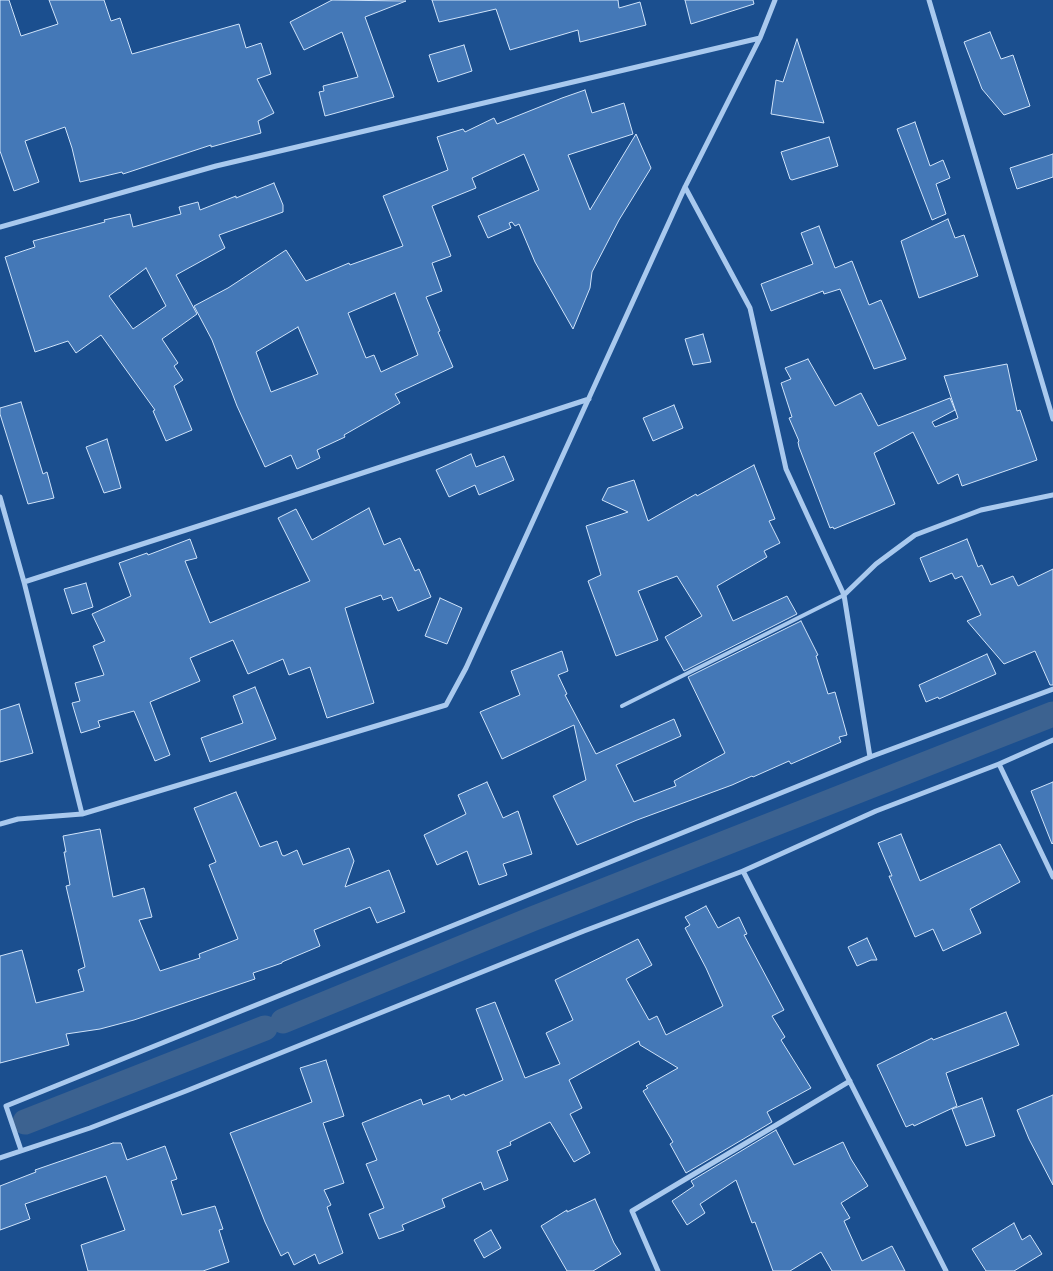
<!DOCTYPE html>
<style>
body{margin:0}
canvas{display:block;background:#1b4f8f}
</style>
<canvas width="1053" height="1271"></canvas>
<script>
const context = document.querySelector('canvas').getContext('2d');
context.lineJoin = 'round';
const poly = rows => new Path2D(rows.map(r => 'M' + r).join(''));
function strokePath(path, color, width, dash) { context.strokeStyle = color; context.lineWidth = width; context.lineCap = dash ? 'butt' : 'round'; context.setLineDash(dash || []); context.stroke(path); }
function fill(path, color) { context.fillStyle = color; context.fill(path, 'evenodd'); }
strokePath(poly([
 [283,1021,532,919,1053,714],
 [25,1122,265,1028]
]), '#3c6290', 25);
const building = poly([
 [0,0,9,0,21,36,58,24,49,0,104,0,111,21,120,18,132,54,239,24,246,48,261,43,271,74,257,79,274,113,258,121,261,133,211,147,211,145,123,174,122,172,80,182,72,148,65,127,25,141,39,182,14,191,0,151,0,0],
 [332,0,406,1,365,17,394,97,325,116,319,92,324,91,323,86,358,77,342,32,304,50,290,22,332,0],
 [432,0,618,0,619,8,640,2,646,25,580,42,578,30,510,50,496,9,439,22,432,0],
 [685,0,753,0,754,4,691,24,685,0],
 [990,32,1001,59,1013,55,1030,106,1004,115,982,89,964,42,990,32],
 [797,39,824,123,771,114,776,80,783,82,797,39],
 [464,45,472,71,438,82,429,55,464,45],
 [585,90,592,113,624,103,633,134,568,155,590,210,636,134,651,168,619,220,592,272,590,288,573,329,535,262,519,224,515,226,512,222,509,223,511,228,488,238,478,216,539,190,524,154,472,178,476,188,432,206,451,256,432,263,442,291,426,297,440,331,438,332,453,367,395,394,400,403,344,435,345,437,317,450,320,458,297,469,291,455,265,467,237,406,212,340,194,306,228,288,286,250,306,281,349,263,350,265,403,246,383,196,448,170,437,137,463,129,465,132,494,118,497,124,562,98,585,90],
 [395,293,418,355,381,372,374,355,366,358,348,313,395,293],
 [298,327,318,374,271,392,256,352,298,327],
 [915,122,930,166,943,160,950,178,936,184,946,214,932,220,897,129,915,122],
 [829,137,838,166,792,180,790,179,781,152,829,137],
 [1053,154,1053,177,1017,189,1010,168,1053,154],
 [274,183,283,205,283,212,219,235,225,248,176,275,197,314,162,339,178,363,174,366,183,380,174,386,192,430,166,441,153,411,155,410,101,335,76,353,68,341,35,352,5,257,35,247,33,241,105,222,104,220,130,214,133,227,181,214,179,207,198,202,200,210,236,196,236,198,274,183],
 [146,268,166,306,133,329,109,296,146,268],
 [948,219,955,238,964,235,978,276,919,298,901,241,948,219],
 [819,226,835,268,852,261,869,305,881,300,906,359,874,369,840,289,824,294,823,291,771,311,761,284,813,264,801,233,819,226],
 [703,334,711,362,693,365,685,339,703,334],
 [808,359,835,406,861,393,878,426,950,398,955,410,932,422,935,427,958,418,944,376,1007,364,1017,411,1020,410,1037,460,962,486,958,474,938,484,913,432,874,453,895,504,834,529,833,527,830,528,799,447,798,442,799,441,789,418,792,417,781,383,791,379,785,368,808,359],
 [21,402,43,474,47,472,54,498,28,504,0,414,0,408,21,402],
 [674,405,683,428,653,441,643,418,674,405],
 [107,439,121,488,104,493,86,447,107,439],
 [471,454,476,467,504,456,514,480,479,495,475,485,449,497,436,470,471,454],
 [754,465,775,519,769,521,780,543,764,551,767,557,717,586,733,621,787,596,797,614,684,671,665,637,702,616,677,576,638,591,658,640,616,656,588,581,601,575,586,526,628,512,602,500,608,488,634,480,648,521,696,494,697,496,754,465],
 [369,508,384,545,400,538,415,571,419,569,431,597,398,611,392,597,383,600,381,595,345,608,374,703,327,718,310,667,289,675,283,659,248,674,233,640,190,658,200,681,150,702,170,755,155,761,134,711,98,721,100,727,81,733,72,703,80,701,75,683,104,675,93,646,105,641,92,614,131,596,119,563,147,553,148,555,190,539,197,558,185,561,210,623,310,581,278,518,296,509,312,540,369,508],
 [967,539,978,567,982,565,991,585,1013,576,1018,586,1053,569,1053,685,1050,685,1035,651,1004,664,967,621,981,615,962,576,955,579,952,573,930,582,920,558,967,539],
 [86,583,93,607,72,614,64,589,86,583],
 [440,598,462,608,447,644,425,636,440,598],
 [801,621,818,655,816,656,828,694,835,692,847,735,839,737,841,742,791,764,789,761,753,777,752,776,732,785,637,820,577,845,553,796,586,780,574,725,502,759,480,712,520,695,511,671,562,651,568,671,558,675,567,694,565,695,596,754,674,719,681,736,616,765,634,802,676,786,674,781,725,753,688,677,801,621],
 [987,654,996,674,939,699,938,697,926,702,919,685,987,654],
 [255,687,276,739,210,762,201,738,243,723,233,696,255,687],
 [19,704,33,753,0,762,0,710,19,704],
 [487,782,503,818,518,811,532,854,503,864,507,875,479,885,467,851,437,865,424,835,466,814,458,795,487,782],
 [1053,782,1053,843,1052,844,1031,791,1053,782],
 [236,792,260,847,277,841,282,855,284,856,297,850,303,865,349,848,354,861,345,887,389,870,405,912,377,923,370,907,314,930,320,946,282,962,282,963,253,973,255,979,134,1020,100,1029,66,1034,69,1045,0,1063,0,956,22,950,36,1003,84,991,78,970,85,967,66,886,70,885,64,852,66,852,63,836,100,829,113,897,144,888,152,917,139,920,160,971,200,958,199,954,238,939,209,865,216,862,194,808,236,792],
 [901,834,920,881,1000,844,1020,882,970,909,981,933,943,951,933,929,915,937,889,876,892,876,878,843,901,834],
 [706,906,718,928,739,917,747,934,744,935,784,1010,772,1016,785,1037,781,1040,811,1088,767,1112,772,1122,686,1173,670,1144,673,1142,643,1091,648,1088,646,1086,678,1068,640,1045,639,1041,569,1080,582,1108,570,1114,590,1153,574,1162,550,1122,510,1142,511,1145,497,1151,508,1180,484,1190,481,1182,442,1199,445,1207,402,1225,404,1230,379,1239,369,1214,384,1208,366,1164,377,1160,362,1123,421,1099,423,1105,449,1095,451,1100,464,1094,465,1096,503,1080,476,1009,495,1002,525,1078,560,1064,546,1033,573,1020,555,980,638,939,652,965,626,979,649,1020,657,1016,666,1035,723,1006,706,968,685,928,690,925,685,917,706,906],
 [867,938,877,960,871,960,857,966,848,947,867,938],
 [1006,1012,1019,1045,946,1073,957,1106,914,1126,913,1124,906,1127,877,1065,932,1038,933,1040,1006,1012],
 [326,1060,344,1116,323,1123,344,1183,324,1190,331,1205,327,1207,343,1253,319,1264,315,1254,294,1265,288,1252,281,1256,265,1222,230,1133,312,1102,300,1068,326,1060],
 [1053,1095,1053,1185,1029,1139,1017,1110,1053,1095],
 [982,1098,995,1136,966,1146,952,1109,982,1098],
 [776,1130,794,1165,843,1142,851,1159,868,1186,841,1203,850,1218,844,1221,862,1261,892,1246,905,1271,832,1271,821,1252,790,1271,773,1271,755,1222,752,1223,736,1180,700,1204,705,1213,687,1225,672,1201,694,1186,691,1181,776,1130],
 [113,1143,121,1143,127,1160,165,1146,177,1179,171,1181,182,1215,215,1206,223,1229,219,1230,229,1262,203,1271,88,1271,81,1245,125,1230,106,1176,25,1204,30,1219,0,1230,0,1186,36,1172,35,1170,113,1143],
 [595,1199,614,1243,621,1254,593,1271,567,1271,541,1226,567,1210,567,1212,595,1199],
 [1014,1223,1022,1240,1030,1235,1042,1254,1014,1271,986,1271,972,1249,1014,1223],
 [491,1230,501,1248,484,1258,474,1240,491,1230]
]);
fill(building, '#4478b7');
strokePath(building, '#cfe3fa', 1);
strokePath(poly([
 [622,706,844,595]
]), '#a9c9ee', 4);
strokePath(poly([
 [929,0,1053,419],
 [685,187,750,308,786,469,844,595,870,757],
 [0,227,216,166,760,38],
 [0,497,24,582,82,814],
 [24,582,298,494,589,399],
 [844,595,876,564,915,535,981,510,1053,495],
 [999,764,1053,877],
 [0,824,18,819,82,814,446,705,466,668,685,187,760,38,775,0],
 [743,871,946,1271],
 [21,1150,6,1106,870,757,1053,689],
 [0,1158,90,1128,186,1091,584,931,743,871,876,811,999,764,1053,740],
 [658,1271,632,1211,850,1081]
]), '#a9c9ee', 5);
</script>
